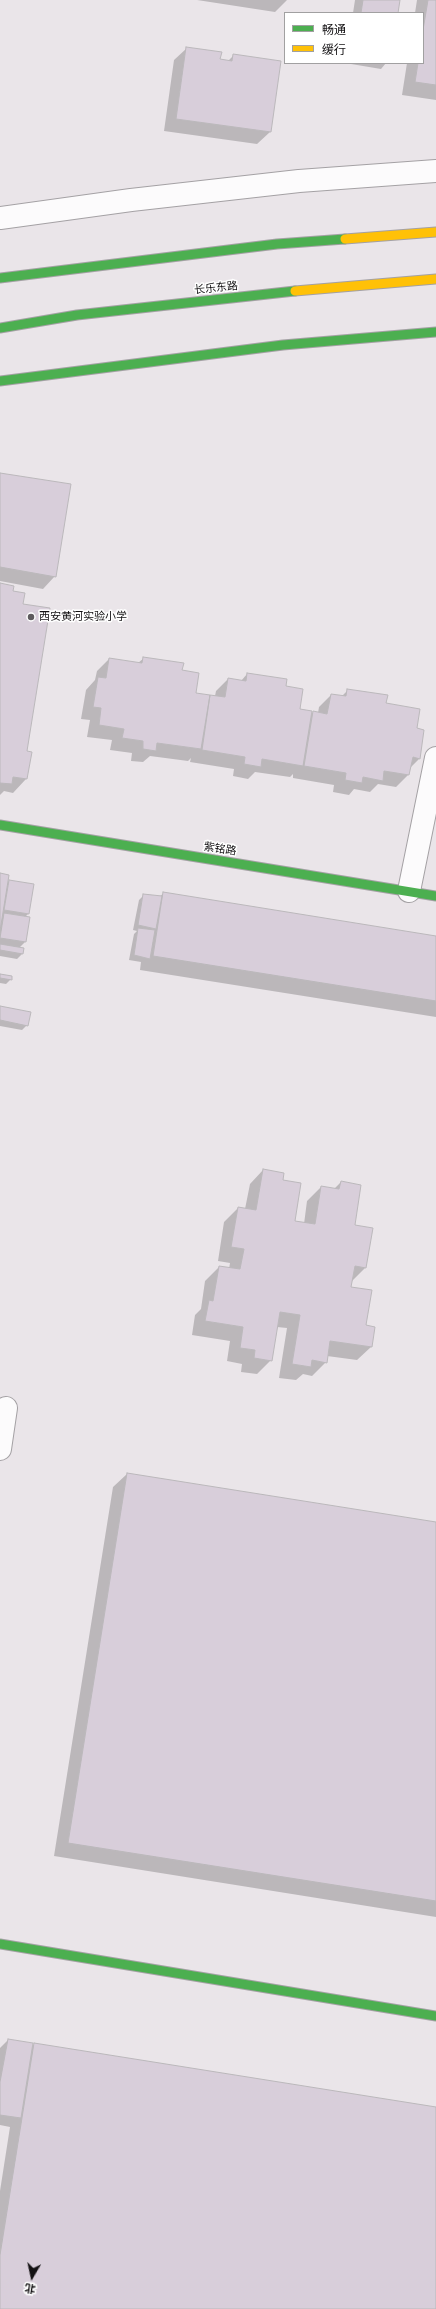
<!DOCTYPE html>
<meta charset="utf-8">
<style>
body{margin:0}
#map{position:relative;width:436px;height:2309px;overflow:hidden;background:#eae5e9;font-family:Quicksand,"Noto Sans SC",sans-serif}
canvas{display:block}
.legend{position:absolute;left:284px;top:12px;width:140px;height:52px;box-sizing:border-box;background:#fff;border:1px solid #a1a0a1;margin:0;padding:5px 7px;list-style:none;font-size:12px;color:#131113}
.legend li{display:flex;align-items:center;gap:8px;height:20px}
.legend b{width:20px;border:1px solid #a1a0a1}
.north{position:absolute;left:12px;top:2257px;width:40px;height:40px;-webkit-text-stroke:3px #fff;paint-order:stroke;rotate:189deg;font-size:11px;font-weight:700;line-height:16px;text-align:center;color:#131113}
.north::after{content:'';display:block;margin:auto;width:14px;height:18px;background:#131113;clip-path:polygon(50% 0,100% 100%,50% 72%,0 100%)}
</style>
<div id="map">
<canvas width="436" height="2309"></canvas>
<ul class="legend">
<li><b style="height:5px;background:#4caf50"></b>畅通</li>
<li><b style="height:5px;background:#ffc107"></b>缓行</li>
</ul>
<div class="north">北</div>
</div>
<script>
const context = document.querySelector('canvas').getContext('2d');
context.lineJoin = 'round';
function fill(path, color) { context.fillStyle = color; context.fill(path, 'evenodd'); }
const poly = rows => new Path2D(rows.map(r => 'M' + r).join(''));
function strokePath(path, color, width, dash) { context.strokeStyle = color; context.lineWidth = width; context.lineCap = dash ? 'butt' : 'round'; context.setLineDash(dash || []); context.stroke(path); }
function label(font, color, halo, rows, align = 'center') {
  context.font = font + ' Quicksand,"Noto Sans SC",sans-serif'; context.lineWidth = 3; context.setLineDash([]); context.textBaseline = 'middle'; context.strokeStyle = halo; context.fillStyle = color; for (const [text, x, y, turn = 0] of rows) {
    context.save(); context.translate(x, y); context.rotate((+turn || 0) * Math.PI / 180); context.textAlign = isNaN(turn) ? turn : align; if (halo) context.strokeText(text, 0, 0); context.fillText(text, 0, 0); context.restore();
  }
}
fill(poly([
 [197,0,287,0,275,12],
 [355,0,399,0,397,13,353,13],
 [417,0,436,0,436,100,402,95,407,63,423,63,423,13,415,13],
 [187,48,227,62,234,55,280,62,270,132,257,144,164,131,174,60],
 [345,63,386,63,381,69],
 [0,474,55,576,43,589,0,581],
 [0,584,12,592,22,605,25,752,31,753,26,779,13,793,4,791,0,795],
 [144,658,181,671,195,694,208,699,211,696,215,696,216,691,228,679,241,681,247,674,284,687,299,710,310,716,314,712,318,713,319,707,331,695,341,697,348,690,385,704,415,729,423,730,419,759,410,768,408,775,396,787,378,784,370,792,354,789,349,795,333,792,334,785,293,778,293,774,290,777,255,772,248,779,233,776,234,769,190,762,191,758,188,761,150,756,143,762,131,761,132,753,110,750,112,740,87,737,90,720,81,719,86,690,95,680,97,671,109,659,138,663],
 [0,874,6,884,9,881,33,885,28,914,25,917,25,942,19,948,22,954,17,959,0,956],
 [164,893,436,937,436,1017,140,970,141,962,129,960,134,934,137,931,133,930,139,900,144,895,159,897],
 [0,975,11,979,6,984,0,983],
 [0,1007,27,1025,22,1030,0,1026],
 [263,1170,281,1181,294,1222,304,1224,307,1201,321,1187,334,1189,341,1182,354,1226,372,1229,365,1268,351,1282,350,1288,371,1347,357,1360,327,1356,326,1362,312,1376,303,1374,296,1380,279,1378,287,1328,277,1327,271,1360,257,1374,241,1372,242,1364,227,1361,230,1341,192,1335,195,1315,201,1309,205,1281,219,1267,229,1269,230,1263,218,1261,224,1222,238,1208,245,1209,250,1184],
 [127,1474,436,1523,436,1917,54,1856,113,1487],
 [8,2040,31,2048,35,2044,436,2108,436,2309,0,2309,0,2191,10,2127,0,2125,0,2048]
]), '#0003');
const building = poly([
 [363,0,400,0,398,13,361,13,363,0],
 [428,0,436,0,436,85,415,82,418,63,423,63,423,30,428,0],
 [186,47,222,52,220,59,232,61,233,54,281,61,271,132,176,119,186,47],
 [0,473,71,484,56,577,0,567,0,473],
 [0,583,14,586,13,591,25,593,23,604,50,608,27,751,32,752,27,779,13,777,12,784,0,783,0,583],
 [143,657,184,663,182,670,199,673,196,693,210,695,201,749,157,743,156,751,143,749,143,741,122,738,124,729,99,725,101,708,93,707,98,677,106,678,109,658,142,663,143,657],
 [247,673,287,679,286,686,303,689,300,709,312,711,303,766,262,759,261,767,244,764,245,757,202,750,210,695,225,697,228,678,246,681,247,673],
 [347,689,388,695,386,703,420,709,417,728,424,730,420,759,413,757,409,775,384,771,383,781,363,777,362,783,345,780,346,773,304,766,313,711,327,714,331,694,346,696,347,689],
 [0,873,9,875,0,931,0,873],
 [9,880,34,884,29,914,4,910,9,880],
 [163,892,436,936,436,1001,153,956,163,892],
 [143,894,162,896,156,929,138,925,143,894],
 [4,913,30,917,26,942,0,938,4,913],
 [138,928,155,930,150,959,134,955,138,928],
 [0,944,24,948,23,954,0,950,0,944],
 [0,974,12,976,12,980,0,978,0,974],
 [0,1006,31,1012,28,1026,0,1020,0,1006],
 [263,1169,284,1173,283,1180,301,1183,295,1221,315,1224,321,1186,339,1189,341,1181,361,1185,355,1225,373,1228,366,1268,355,1266,351,1287,372,1290,366,1325,375,1327,372,1347,330,1341,327,1363,312,1360,311,1367,292,1364,300,1315,280,1312,272,1361,254,1358,255,1350,240,1348,243,1327,205,1321,209,1300,213,1301,219,1266,240,1269,244,1249,231,1247,238,1207,256,1210,263,1169],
 [127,1473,436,1522,436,1901,68,1843,127,1473],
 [8,2039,33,2043,21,2118,0,2115,0,2082,8,2039],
 [34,2043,436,2107,436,2309,0,2309,0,2255,34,2043]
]);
fill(building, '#d8ceda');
strokePath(building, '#bbb8bb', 1);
const street = poly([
 [0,218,131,200,299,181,436,171],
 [409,891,436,758],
 [0,1449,6,1408]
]);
const fast = poly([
 [0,278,277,244,345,239],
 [0,328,77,315,295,291],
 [0,381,283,345,436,332],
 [0,825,436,896],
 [0,1944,436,2016]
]);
const slow = poly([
 [345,239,436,232],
 [295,291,436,279]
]);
strokePath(street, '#a4a1a4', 24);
strokePath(fast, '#a4a1a4', 11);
strokePath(slow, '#a4a1a4', 11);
strokePath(street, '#fcfbfc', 22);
strokePath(fast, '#4caf50', 9);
strokePath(slow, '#ffc107', 9);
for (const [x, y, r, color] of [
 [31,617,4,"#5e5b5e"]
]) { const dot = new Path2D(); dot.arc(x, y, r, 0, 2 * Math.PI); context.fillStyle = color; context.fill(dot); strokePath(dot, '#fff', 1.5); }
label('11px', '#131113', '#fff', [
 ["长乐东路",216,288,-6],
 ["紫铭路",220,849,9]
]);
label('11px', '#131113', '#fff', [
 ["西安黄河实验小学",39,617]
], 'left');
</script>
